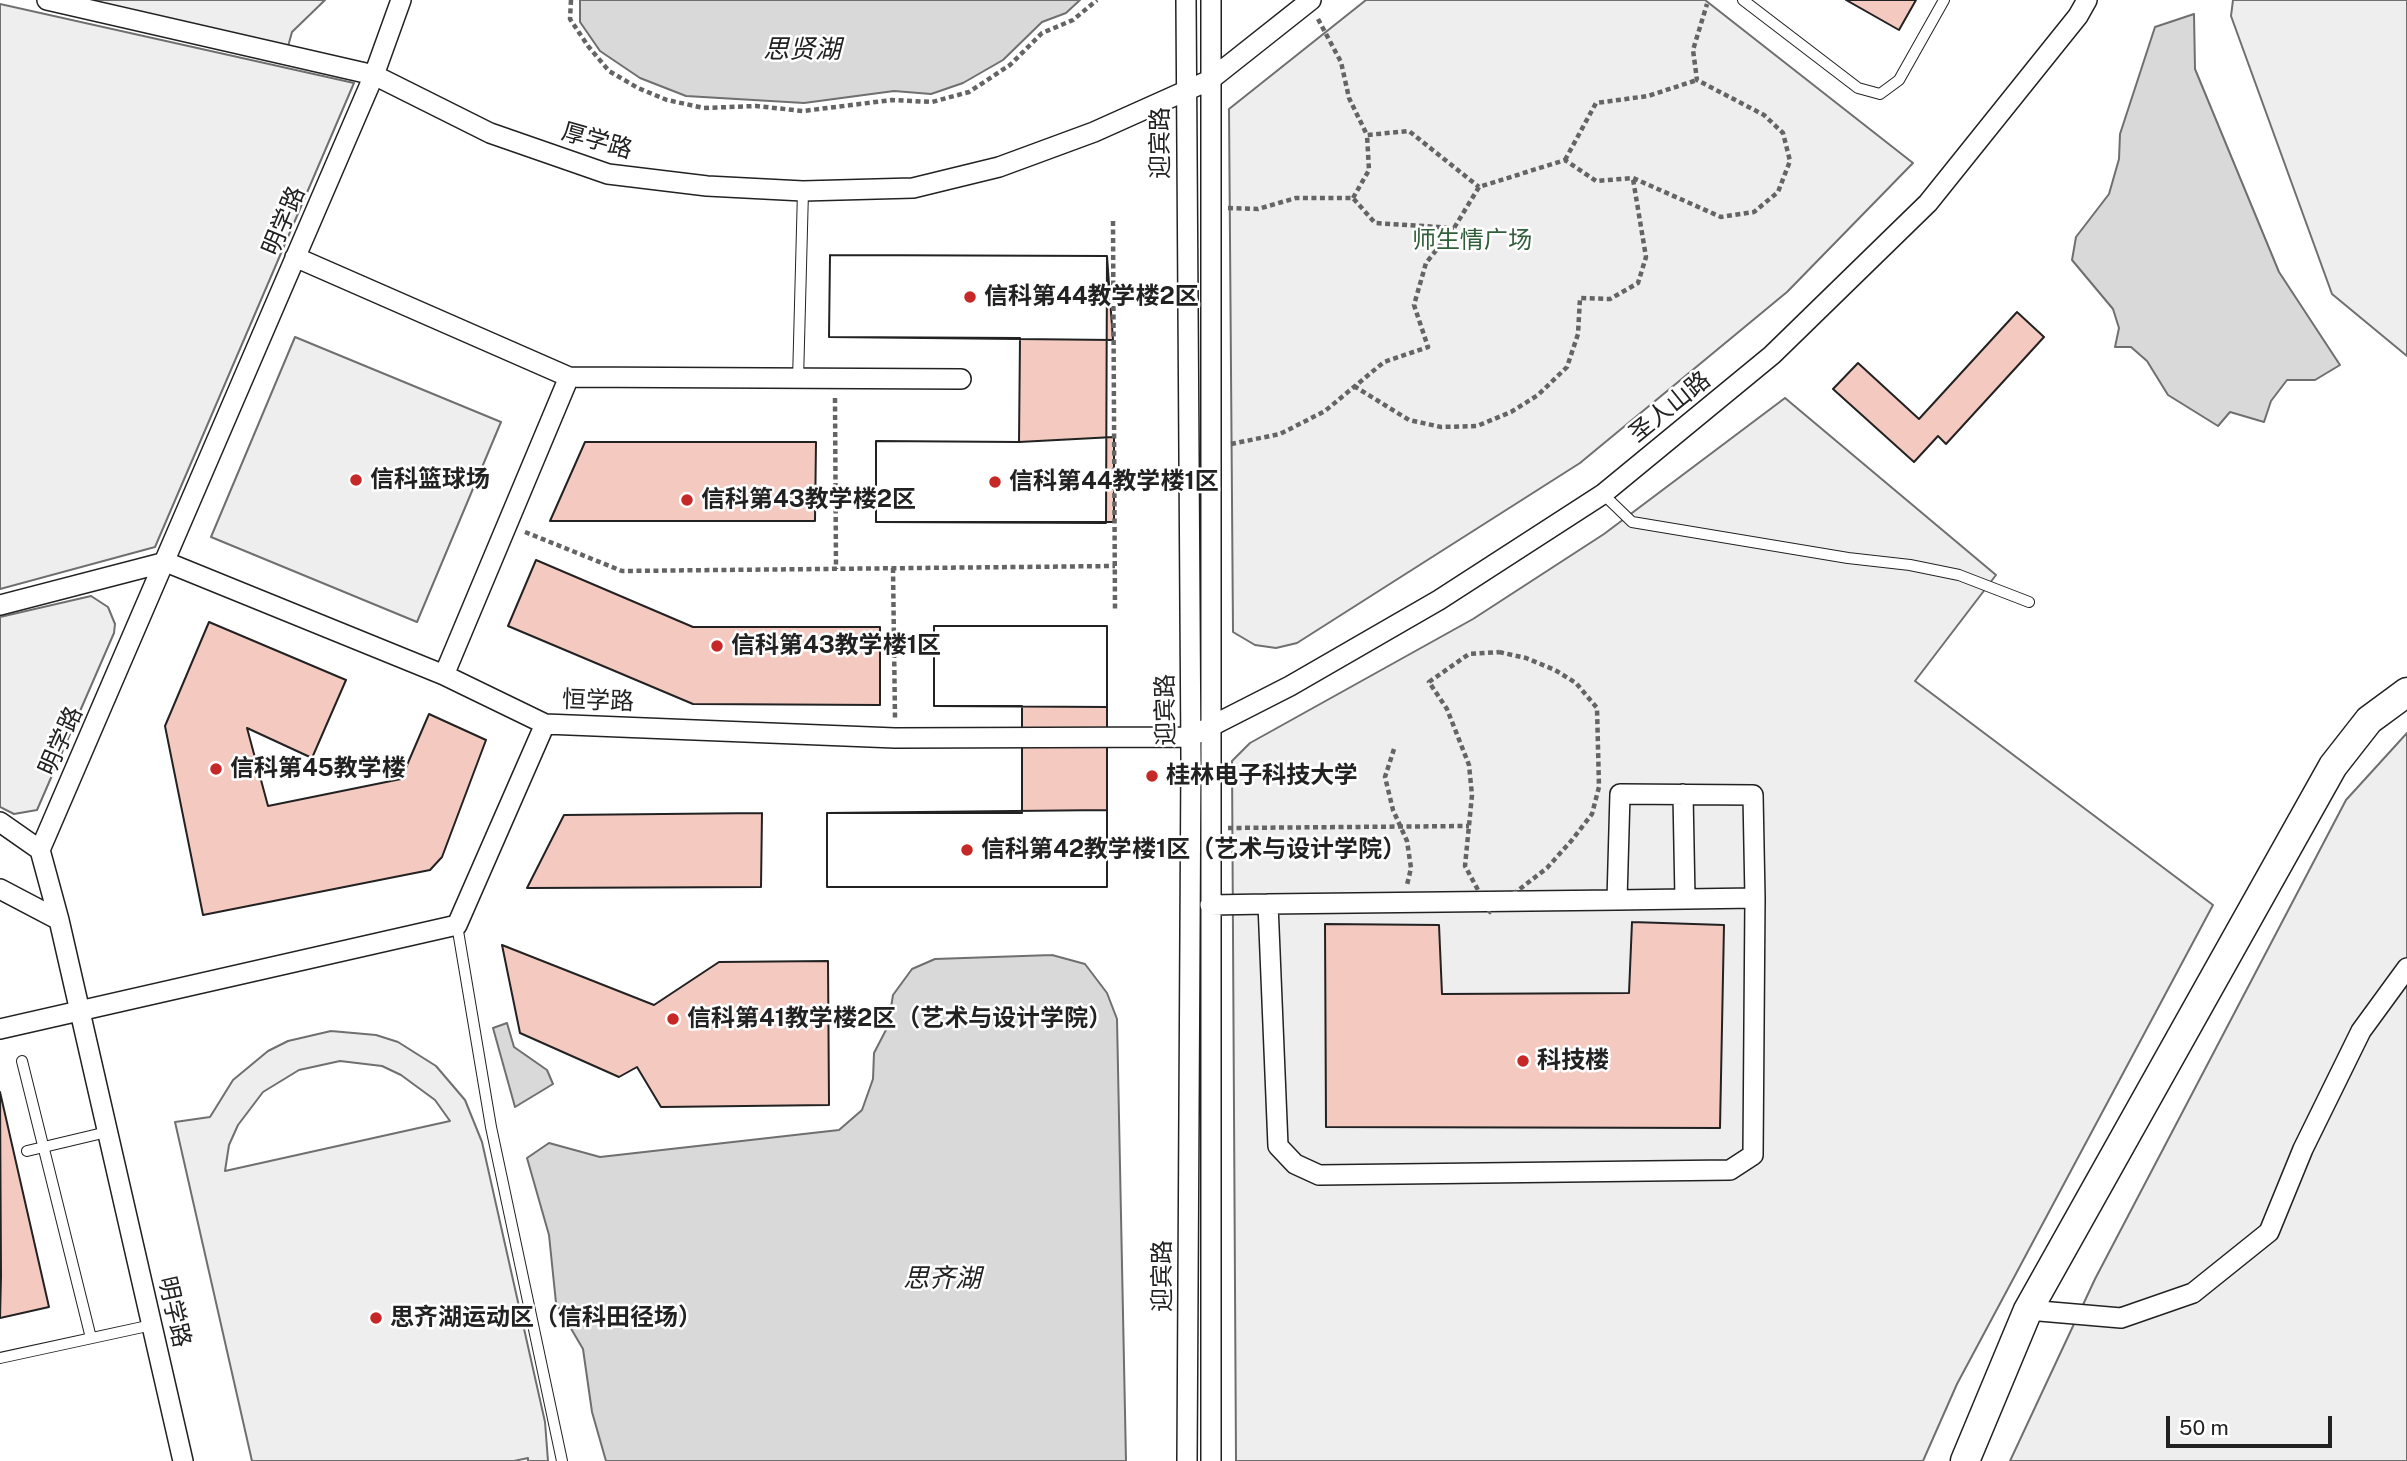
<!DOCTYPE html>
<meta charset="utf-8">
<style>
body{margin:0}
#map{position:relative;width:2407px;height:1461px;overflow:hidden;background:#fff;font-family:"Public Sans",sans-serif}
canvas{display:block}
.scale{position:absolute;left:2166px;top:1416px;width:166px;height:32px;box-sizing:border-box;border:4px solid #222;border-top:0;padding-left:9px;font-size:21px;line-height:24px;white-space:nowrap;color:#222;-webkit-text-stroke:5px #fff;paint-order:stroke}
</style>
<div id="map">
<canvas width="2407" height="1461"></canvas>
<div class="scale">50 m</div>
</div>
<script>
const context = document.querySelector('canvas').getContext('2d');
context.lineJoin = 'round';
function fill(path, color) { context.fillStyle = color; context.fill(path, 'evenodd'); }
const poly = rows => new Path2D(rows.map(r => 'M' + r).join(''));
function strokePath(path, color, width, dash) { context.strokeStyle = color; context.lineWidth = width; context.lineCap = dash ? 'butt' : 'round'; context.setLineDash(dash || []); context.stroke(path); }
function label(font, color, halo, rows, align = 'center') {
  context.font = font + ' "Public Sans","Noto Sans SC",sans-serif'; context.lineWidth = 5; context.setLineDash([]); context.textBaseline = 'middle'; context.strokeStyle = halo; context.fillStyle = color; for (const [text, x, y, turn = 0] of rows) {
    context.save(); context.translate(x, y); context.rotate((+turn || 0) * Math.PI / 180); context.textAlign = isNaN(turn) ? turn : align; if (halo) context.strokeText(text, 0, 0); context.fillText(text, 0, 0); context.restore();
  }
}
const green = poly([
 [76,0,325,0,292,32,287,50,76,0],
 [1366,0,1705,0,1913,163,1787,292,1580,463,1297,643,1276,648,1255,645,1233,632,1229,109,1366,0],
 [2233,0,2407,0,2407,356,2332,294,2231,16,2233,0],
 [0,4,354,83,155,547,0,589,0,4],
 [295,337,501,422,417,622,211,537,295,337],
 [1785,398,1996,575,1915,681,2213,905,1957,1384,1923,1461,1236,1461,1232,761,1250,743,1473,619,1604,534,1785,398],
 [91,596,108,607,115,624,114,633,37,810,14,814,0,807,0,617,91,596],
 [2407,733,2407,1461,2010,1461,2095,1279,2346,800,2407,733],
 [331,1031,376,1035,398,1042,436,1066,465,1100,482,1142,545,1422,548,1461,528,1461,528,1458,514,1461,252,1461,175,1122,210,1117,233,1080,268,1051,288,1041,331,1031],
 [340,1061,382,1066,401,1075,435,1100,450,1121,225,1171,229,1145,238,1125,263,1092,299,1070,340,1061]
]);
fill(green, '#eee');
strokePath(green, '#6f6f6f', 2);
const water = poly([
 [580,0,1080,0,1066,13,1042,22,1003,60,963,83,931,94,894,91,804,103,686,96,640,78,600,51,580,22,580,0],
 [2194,14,2195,69,2279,272,2340,365,2315,380,2287,380,2271,401,2264,422,2230,412,2218,426,2168,395,2147,361,2131,347,2115,347,2119,328,2113,309,2072,260,2076,237,2109,194,2119,159,2120,134,2155,27,2194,14],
 [1052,955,1085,964,1107,993,1117,1019,1126,1461,606,1461,592,1412,583,1349,556,1303,549,1235,527,1158,549,1143,600,1157,839,1130,862,1110,873,1079,874,1053,888,1026,893,995,912,969,935,959,1052,955],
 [507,1023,514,1047,547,1070,553,1084,515,1107,493,1028,507,1023]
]);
fill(water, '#d9d9d9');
strokePath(water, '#6f6f6f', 2);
const building = poly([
 [1846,0,1916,0,1899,30,1846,0],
 [830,255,1107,256,1106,523,876,522,876,441,1019,442,1020,338,829,337,830,255],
 [830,255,1107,256,1113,340,829,337,830,255],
 [2017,312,2044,337,1946,444,1938,436,1914,462,1833,389,1858,363,1919,419,2017,312],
 [1114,437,1114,522,876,522,876,441,1019,442,1114,437],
 [585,442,816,442,815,521,550,521,585,442],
 [536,560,693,627,880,627,880,705,693,704,508,626,536,560],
 [209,622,346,680,312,758,247,728,268,806,401,779,429,714,486,740,442,857,430,870,203,915,165,726,209,622],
 [934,626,1107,626,1107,887,827,887,827,813,1022,813,1022,706,934,706,934,626],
 [934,626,1107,626,1107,707,934,706,934,626],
 [1107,810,1107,887,827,887,827,813,1107,810],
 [762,813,761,887,527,888,564,815,762,813],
 [1632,922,1724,925,1720,1128,1326,1127,1325,924,1439,925,1442,994,1629,993,1632,922],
 [502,945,654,1005,719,962,828,961,829,1105,661,1107,637,1067,619,1077,520,1033,502,945],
 [0,1092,49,1307,0,1318,1,1276,0,1092]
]);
fill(building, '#f3c9c0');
strokePath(building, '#222', 2);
const lane = poly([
 [1743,0,1858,88,1880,94,1899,80,1944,0],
 [798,380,803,191],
 [1603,494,1632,522,1848,558,1910,565,1959,575,2029,602],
 [457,925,491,1127,562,1461],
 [22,1061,91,1338],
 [27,1151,107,1132],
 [0,1358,152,1325]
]);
const street = poly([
 [47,0,374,75,490,133,608,174,707,186,803,191,913,188,999,167,1094,132,1210,80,1311,0],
 [1186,0,1191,758,1187,1461],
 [295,257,569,377],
 [0,605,166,562,444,675,545,724,895,738,1190,737,1290,686,1439,600,1603,494,1772,355,1928,203,2078,16,2087,0],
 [444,675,569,377,961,379],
 [1683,794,1685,899],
 [0,822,40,850],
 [0,889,59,920],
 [1617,900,1620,794,1753,795,1755,898],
 [1210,905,1268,904,1617,900,1755,898,1753,1155,1730,1170,1319,1175,1295,1164,1278,1146,1268,904],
 [0,1029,457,925,545,724],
 [2028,1310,2121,1318,2193,1293,2269,1232,2303,1149,2361,1031,2407,968],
 [183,1461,59,920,40,850,374,75,401,0],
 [1211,1461,1211,0]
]);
const secondary = poly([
 [1965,1461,2028,1310,2333,766,2369,720,2407,692]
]);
strokePath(lane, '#222', 12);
strokePath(street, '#222', 22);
strokePath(secondary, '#222', 31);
strokePath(poly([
 [571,0,570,19,588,46,609,71,638,88,667,100,704,108,756,106,803,111,892,100,932,102,969,92,1010,65,1042,33,1073,20,1097,0],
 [1318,19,1341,62,1349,98,1367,135,1409,131,1479,187],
 [1565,160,1596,103,1648,96,1697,80],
 [1353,198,1369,170,1367,135],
 [1228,208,1258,209,1296,198,1353,198,1375,223,1454,228],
 [1113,221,1115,609],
 [1354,386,1409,420,1441,427,1477,426,1511,412,1538,395,1567,367,1578,334,1580,298,1610,299,1638,283,1646,257,1633,179],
 [835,398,836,569],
 [1231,444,1280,434,1325,411,1384,362,1428,347,1414,305,1426,263,1454,228,1479,187,1565,160,1596,181,1633,178,1721,217,1754,212,1778,192,1790,161,1783,133,1764,115,1697,80,1693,50,1707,4],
 [525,532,622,571,1115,566],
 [893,568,895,718],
 [1499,652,1526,658,1555,670,1576,683,1597,708,1599,787,1592,814,1572,840,1547,868,1490,912,1465,866,1472,795,1469,765,1447,709,1429,682,1469,654,1499,652],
 [1394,749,1385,777,1393,810,1407,841,1411,868,1407,885],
 [1228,828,1469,826]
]), '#646464', 4.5, [5, 3.5]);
strokePath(lane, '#fff', 10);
strokePath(street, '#fff', 19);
strokePath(secondary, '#fff', 28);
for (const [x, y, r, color] of [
 [970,297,7,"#c62828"],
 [356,480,7,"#c62828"],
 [995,482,7,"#c62828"],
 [687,500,7,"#c62828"],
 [717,646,7,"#c62828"],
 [216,769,7,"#c62828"],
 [1152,776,7,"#c62828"],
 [967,850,7,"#c62828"],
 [673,1019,7,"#c62828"],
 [1523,1061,7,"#c62828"],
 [376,1318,7,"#c62828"]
]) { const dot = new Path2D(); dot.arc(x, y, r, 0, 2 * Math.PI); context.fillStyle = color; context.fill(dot); strokePath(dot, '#fff', 2.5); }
label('24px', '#222', '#fff', [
 ["厚学路",597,141,16],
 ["迎宾路",1161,143,-90],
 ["明学路",284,221,-67],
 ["圣人山路",1670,407,-39],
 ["恒学路",598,701,2],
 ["迎宾路",1166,710,-91],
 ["明学路",61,741,-66],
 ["迎宾路",1163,1276,-90],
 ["明学路",174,1312,77]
]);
label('24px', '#2f5e38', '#fff', [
 ["师生情广场",1472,241]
]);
label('bold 24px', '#222', '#fff', [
 ["信科第44教学楼2区",984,297],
 ["信科篮球场",370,480],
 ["信科第44教学楼1区",1009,482],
 ["信科第43教学楼2区",701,500],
 ["信科第43教学楼1区",731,646],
 ["信科第45教学楼",230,769],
 ["桂林电子科技大学",1166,776],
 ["信科第42教学楼1区（艺术与设计学院）",981,850],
 ["信科第41教学楼2区（艺术与设计学院）",687,1019],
 ["科技楼",1537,1061],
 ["思齐湖运动区（信科田径场）",390,1318]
], 'left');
label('italic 26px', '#222', '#fff', [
 ["思贤湖",802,50],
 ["思齐湖",942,1279]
]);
</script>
